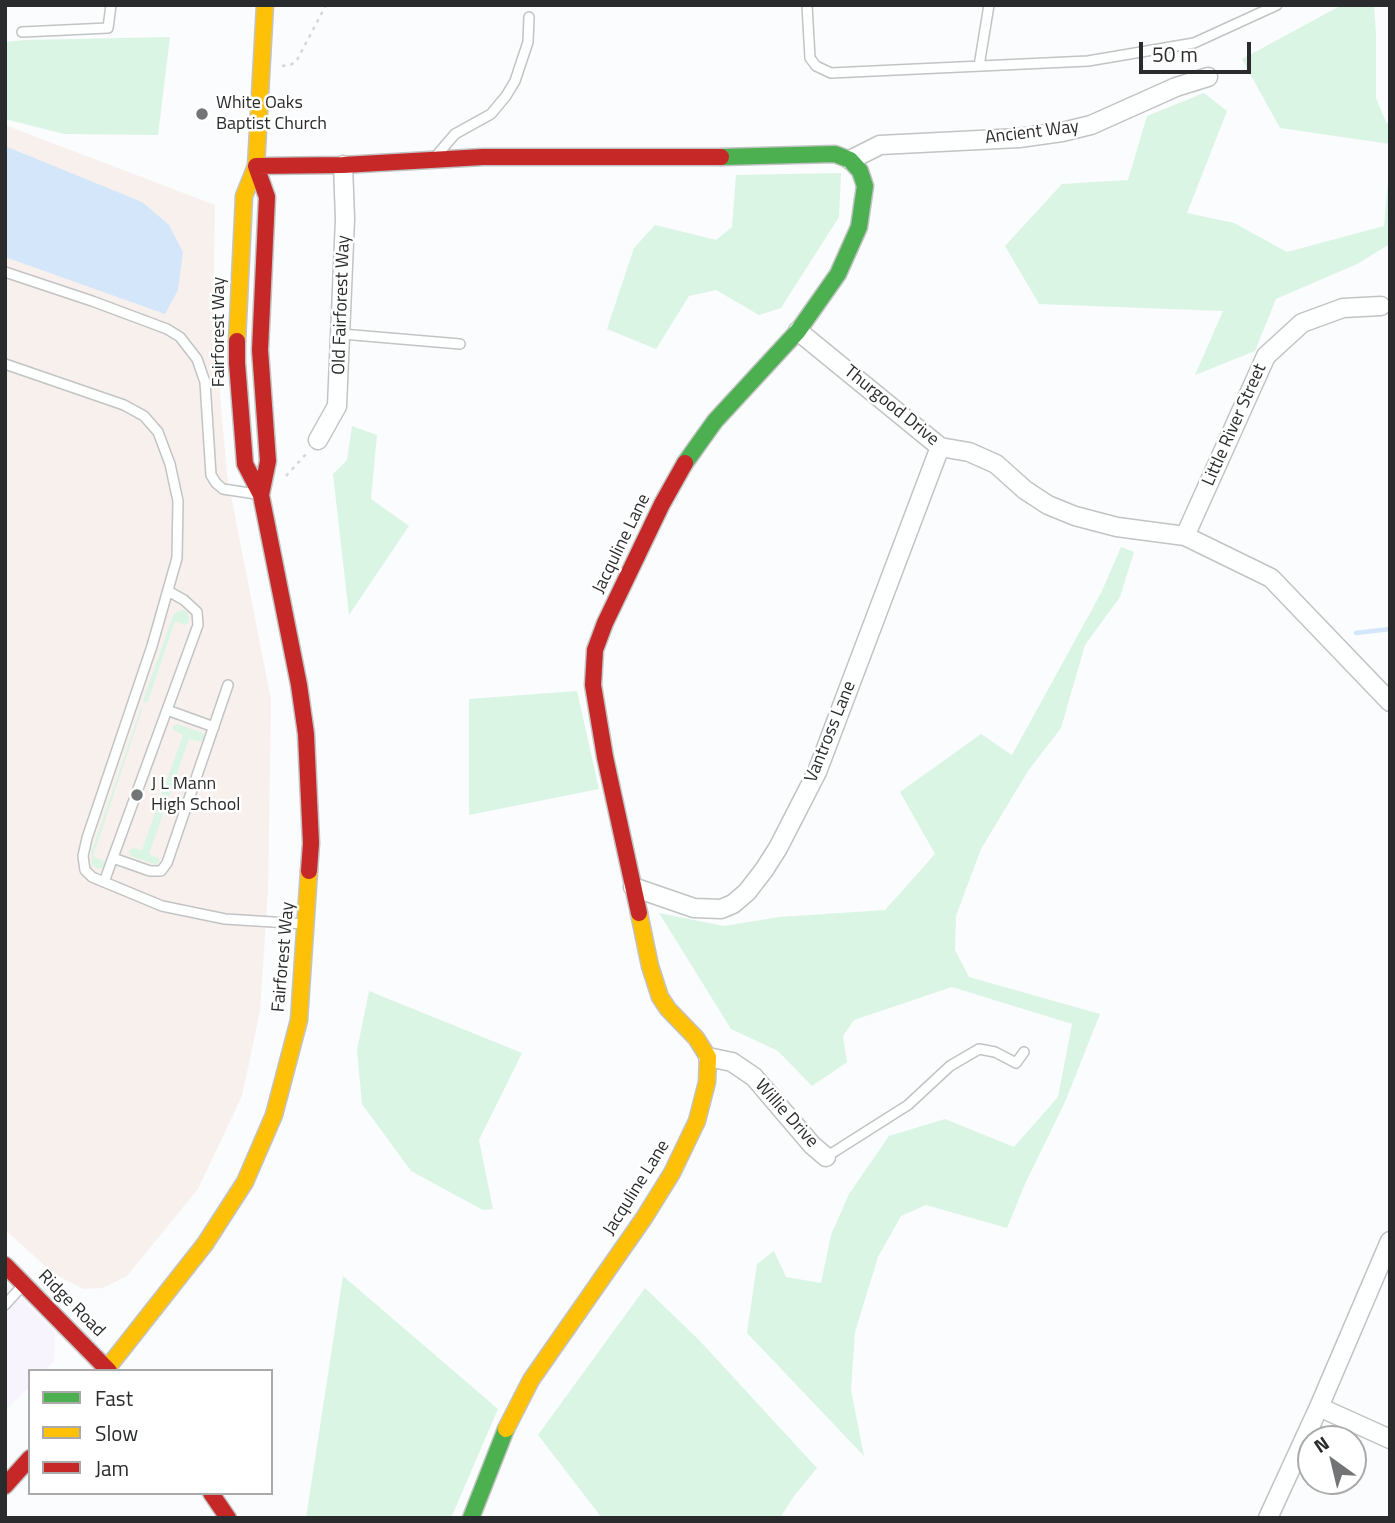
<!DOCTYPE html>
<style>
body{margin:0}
#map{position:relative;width:1395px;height:1523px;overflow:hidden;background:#fafcfd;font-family:"Titillium Web",sans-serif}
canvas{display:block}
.frame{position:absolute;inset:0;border:7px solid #2a2b2c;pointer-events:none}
.legend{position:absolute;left:28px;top:1369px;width:245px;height:126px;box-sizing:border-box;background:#fff;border:2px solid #aaaaab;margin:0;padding:9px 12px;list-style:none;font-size:21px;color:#2a2b2c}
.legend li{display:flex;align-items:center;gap:14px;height:35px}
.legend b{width:35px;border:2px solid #aaaaab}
.north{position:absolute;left:1297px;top:1425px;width:70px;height:70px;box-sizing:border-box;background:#fff;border:2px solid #aaaaab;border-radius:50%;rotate:326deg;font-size:19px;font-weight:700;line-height:28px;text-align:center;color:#2a2b2c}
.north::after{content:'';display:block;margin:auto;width:24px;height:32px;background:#737475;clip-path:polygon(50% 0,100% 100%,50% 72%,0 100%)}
.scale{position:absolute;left:1139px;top:42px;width:112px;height:32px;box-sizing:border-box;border:4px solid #2a2b2c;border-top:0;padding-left:9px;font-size:21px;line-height:24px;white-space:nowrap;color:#2a2b2c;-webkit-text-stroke:5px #fff;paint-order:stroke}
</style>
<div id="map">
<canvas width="1395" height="1523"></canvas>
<div class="frame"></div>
<ul class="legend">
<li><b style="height:9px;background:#4caf50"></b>Fast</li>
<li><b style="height:9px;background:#ffc107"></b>Slow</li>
<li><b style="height:9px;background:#c62828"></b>Jam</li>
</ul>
<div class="north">N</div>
<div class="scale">50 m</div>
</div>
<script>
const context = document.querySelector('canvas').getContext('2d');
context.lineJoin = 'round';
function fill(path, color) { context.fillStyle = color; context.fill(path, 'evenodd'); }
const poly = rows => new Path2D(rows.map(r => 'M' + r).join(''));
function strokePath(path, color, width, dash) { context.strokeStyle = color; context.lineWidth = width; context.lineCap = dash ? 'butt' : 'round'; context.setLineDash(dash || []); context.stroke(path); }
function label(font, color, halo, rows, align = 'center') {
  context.font = font + ' "Titillium Web",sans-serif'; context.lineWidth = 5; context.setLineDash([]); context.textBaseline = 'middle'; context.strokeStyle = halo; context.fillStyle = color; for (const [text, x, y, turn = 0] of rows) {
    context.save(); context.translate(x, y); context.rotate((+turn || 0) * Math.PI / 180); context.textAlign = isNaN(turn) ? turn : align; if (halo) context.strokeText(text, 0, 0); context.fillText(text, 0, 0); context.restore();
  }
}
fill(poly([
 [5,1281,55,1332,54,1361,44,1371,30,1371,30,1386,5,1411]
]), '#f7f4fe');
fill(poly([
 [5,125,215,205,213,313,227,475,271,700,268,891,260,1011,242,1096,198,1189,127,1276,103,1288,83,1289,53,1273,5,1230]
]), '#f8f0ed');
fill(poly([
 [1342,5,1374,5,1376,33,1376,98,1386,122,1390,125,1390,144,1280,128,1242,59],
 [170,37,158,135,64,134,5,119,5,42,25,40],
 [1204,93,1227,111,1187,213,1234,223,1287,252,1384,226,1390,156,1390,244,1357,264,1276,299,1255,351,1195,375,1223,311,1039,304,1005,246,1062,184,1128,180,1147,116],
 [841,173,839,217,781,308,759,315,716,290,689,296,656,349,607,329,634,248,655,225,716,240,732,227,736,175],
 [352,426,377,435,371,499,409,526,349,615,333,474,347,460],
 [1121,547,1134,552,1120,597,1085,645,1061,728,1028,771,981,849,956,916,955,950,969,977,1100,1014,1065,1102,1025,1184,1007,1228,926,1205,901,1216,878,1257,855,1332,851,1390,864,1456,747,1333,757,1264,774,1251,786,1277,821,1283,831,1235,849,1194,889,1136,945,1119,1014,1147,1058,1097,1072,1024,952,987,854,1020,843,1036,847,1062,812,1086,778,1051,731,1029,659,913,724,926,779,917,885,910,935,854,900,792,981,734,1012,755,1101,593],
 [183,610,188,613,189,622,185,625,175,621,148,701,145,703,143,700,173,616,176,612],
 [577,691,599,789,469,815,469,699],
 [143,707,93,856,105,862,104,867,98,869,92,865,91,853,141,708],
 [177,724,203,733,205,736,201,742,189,739,149,854,160,859,157,865,131,856,128,851,133,848,142,850,183,735,173,730,173,726],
 [369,991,522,1053,479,1140,493,1209,483,1210,411,1171,362,1104,357,1050],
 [343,1276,498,1409,451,1518,306,1518],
 [645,1288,699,1340,817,1468,794,1496,780,1518,602,1518,538,1435]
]), '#dbf5e5');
fill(poly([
 [5,146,142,202,169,225,183,252,178,290,165,314,5,257]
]), '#d4e6fa');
strokePath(poly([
 [1356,633,1390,629]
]), '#d4e6fa', 4.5);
const lane = poly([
 [807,5,810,58,816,66,831,73,1088,61,1194,43,1277,5],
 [22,32,108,28,111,5],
 [979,66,989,5],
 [436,156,455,134,491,114,506,96,515,81,528,42,529,17],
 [5,272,92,301,167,329,180,337,197,359,205,382,211,475,216,483,223,489,256,494],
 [342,334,460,344],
 [5,364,124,405,144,416,158,432,170,464,178,501,177,558,152,646,87,838,83,856,85,870,92,877,162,906,225,919,305,924],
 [167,710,214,727],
 [113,858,150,871,161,871,167,863,228,685],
 [104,882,198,625,197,612,184,600,168,591],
 [826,1157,908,1105,950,1066,979,1049,995,1052,1016,1063,1024,1052],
 [5,1305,23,1285]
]);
const street = poly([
 [850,160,880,145,1019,138,1062,132,1091,125,1176,87,1208,77],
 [798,331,940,447,969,452,996,464,1025,490,1048,505,1075,516,1117,527,1185,536,1271,578,1390,702],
 [318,440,337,406,345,219,343,165],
 [1185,536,1266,356,1302,323,1343,308,1381,306],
 [633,887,694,908,721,909,733,904,747,892,764,870,778,848,817,772,940,447],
 [708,1057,732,1062,754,1077,812,1145,826,1157],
 [1319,1407,1390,1439],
 [1268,1518,1319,1407,1390,1241]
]);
const fast = poly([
 [685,463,715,421,798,331,838,274,859,227,865,186,860,171,850,160,835,154,721,157],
 [471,1518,506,1429]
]);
const slow = poly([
 [237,341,244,196,256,166,265,5],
 [105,1371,205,1244,245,1182,274,1115,299,1020,309,871],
 [506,1429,531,1380,644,1218,672,1173,697,1121,707,1082,708,1057,696,1038,668,1009,660,997,650,966,639,913]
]);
const jam = poly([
 [256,166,343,165,483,157,721,157],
 [256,166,267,197,260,350,268,461,261,495],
 [237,341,237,363,245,464,261,495,299,685,306,734,311,843,309,871],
 [639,913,605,757,593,685,595,650,605,623,662,504,685,463],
 [5,1265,109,1371],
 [5,1486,30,1458],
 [211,1493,228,1518]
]);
strokePath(lane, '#c2c3c4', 12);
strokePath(street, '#c2c3c4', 21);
strokePath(fast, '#c2c3c4', 19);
strokePath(slow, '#c2c3c4', 19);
strokePath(jam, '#c2c3c4', 19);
strokePath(poly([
 [282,66,290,65,296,62,326,5],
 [286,476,307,453]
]), '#d6d7d7', 2.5, [3.5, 5]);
strokePath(lane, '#feffff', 9);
strokePath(street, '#feffff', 18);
strokePath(fast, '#4caf50', 16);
strokePath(slow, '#ffc107', 16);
strokePath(jam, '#c62828', 16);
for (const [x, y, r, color] of [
 [202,114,7,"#737475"],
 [137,795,7,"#737475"]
]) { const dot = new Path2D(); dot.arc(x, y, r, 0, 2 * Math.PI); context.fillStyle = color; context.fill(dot); strokePath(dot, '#fff', 2.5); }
label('18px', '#2a2b2c', '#fff', [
 ["White Oaks",216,104],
 ["Baptist Church",216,125],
 ["J L Mann",151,785],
 ["High School",151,806]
], 'left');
label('18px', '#2a2b2c', '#fff', [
 ["Ancient Way",1032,133,-7],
 ["Old Fairforest Way",342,305,-88],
 ["Fairforest Way",220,332,-90],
 ["Thurgood Drive",891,406,39],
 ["Little River Street",1235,425,-66],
 ["Jacquline Lane",622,544,-64],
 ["Vantross Lane",831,732,-68],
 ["Fairforest Way",284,957,-85],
 ["Willie Drive",786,1114,48],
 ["Jacquline Lane",637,1188,-58],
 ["Ridge Road",71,1304,45]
]);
</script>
